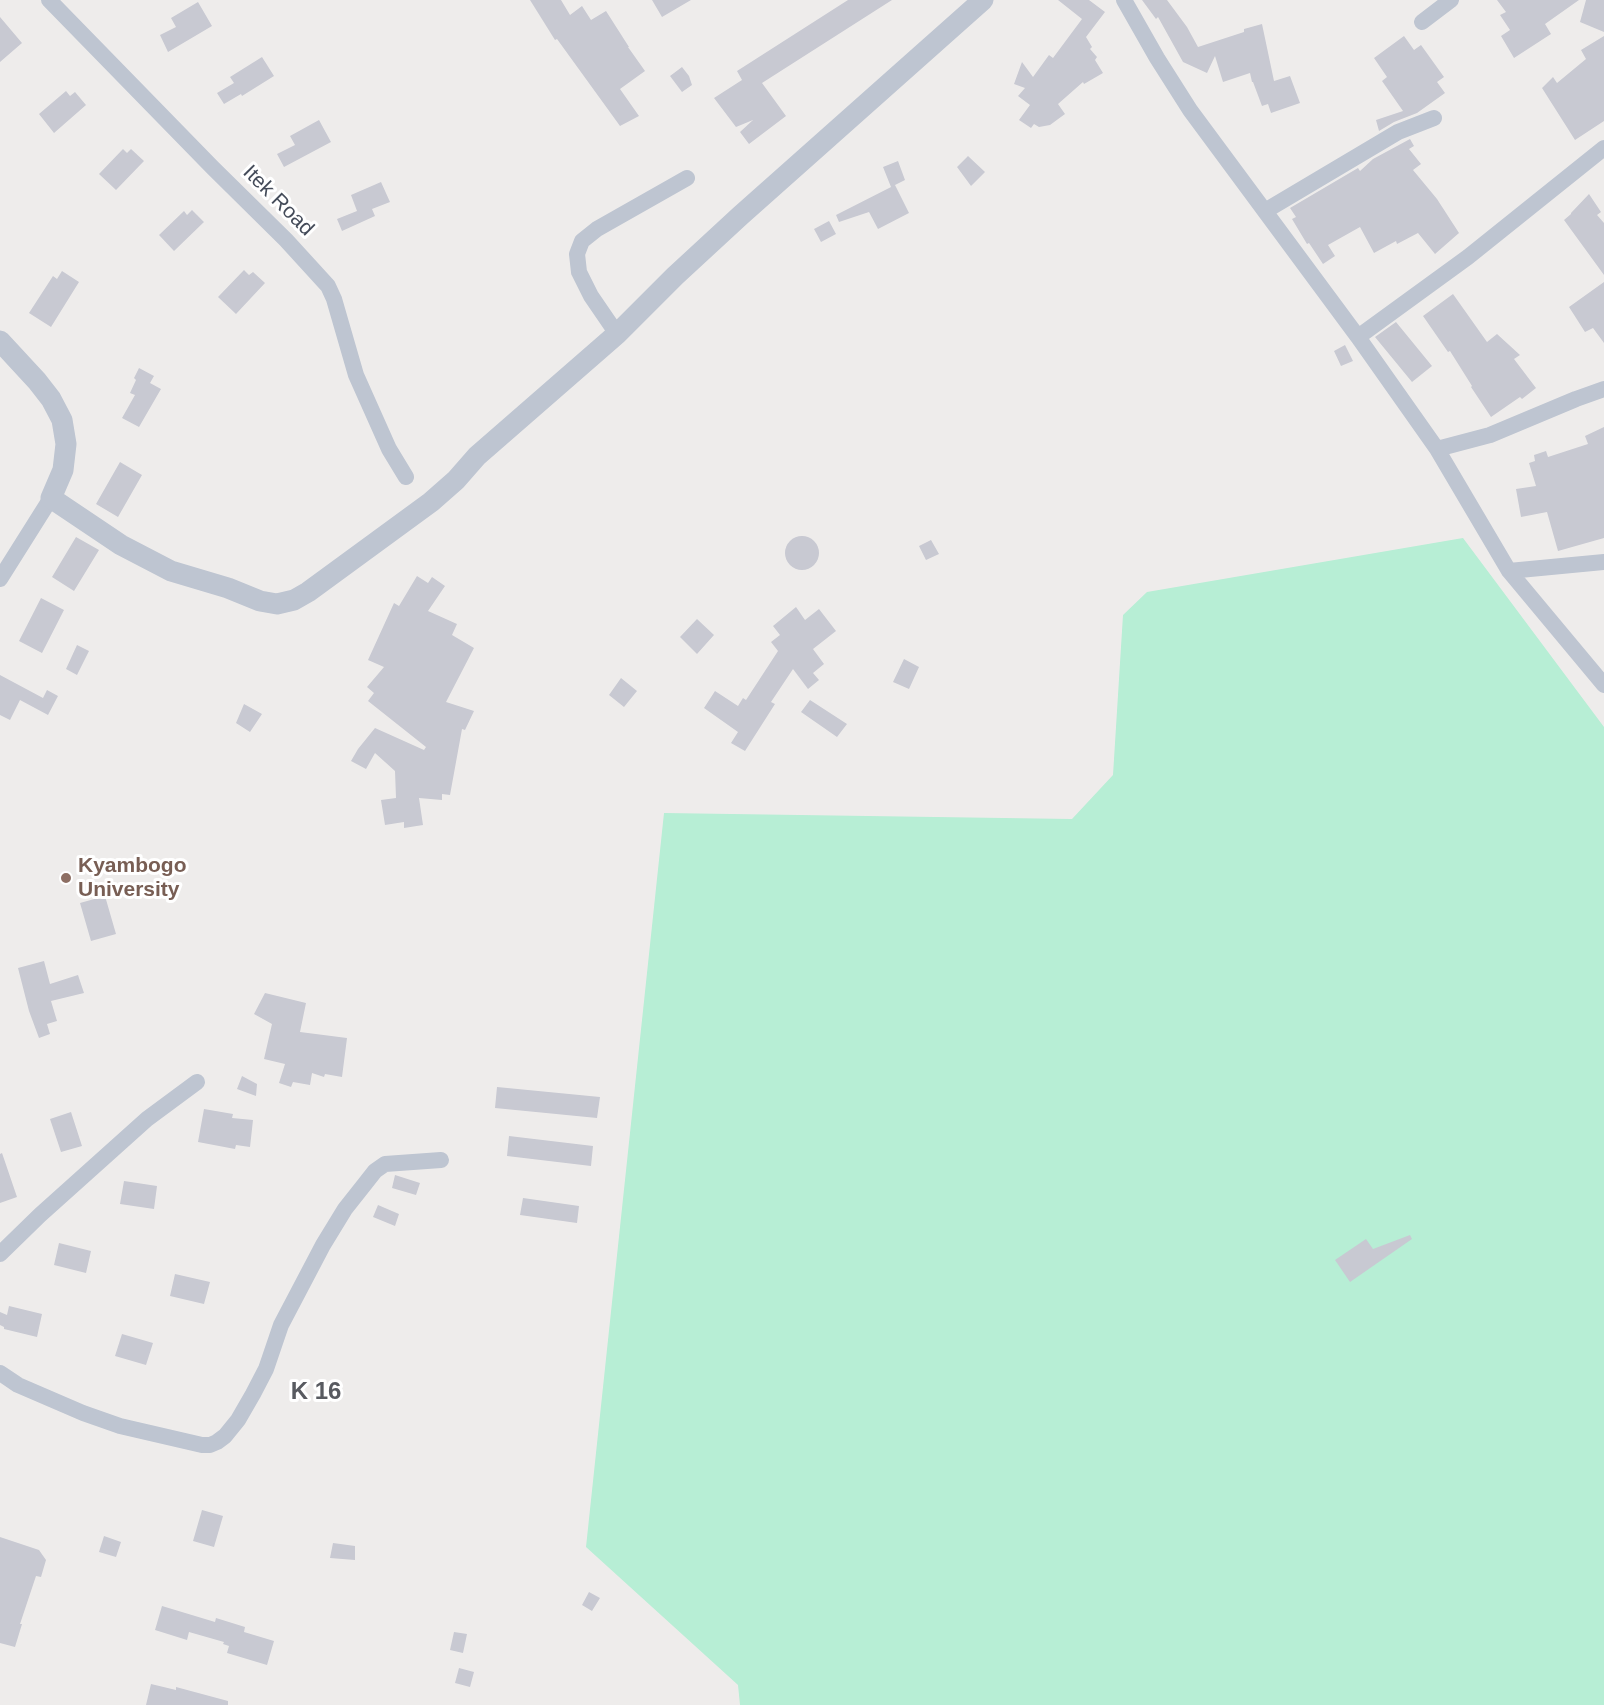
<!DOCTYPE html>
<style>
body{margin:0}
canvas{display:block;background:#eeeceb}
</style>
<canvas width="1604" height="1705"></canvas>
<script>
const ctx = document.querySelector('canvas').getContext('2d');
ctx.lineJoin = 'round';
function paint(path, color) { ctx.fillStyle = color; ctx.fill(path, 'evenodd'); }
const toPath = rows => new Path2D(rows.map(r => 'M' + r).join(''));
function trace(path, color, width, dash) { ctx.strokeStyle = color; ctx.lineWidth = width; ctx.lineCap = dash ? 'butt' : 'round'; ctx.setLineDash(dash || []); ctx.stroke(path); }
function label(font, color, halo, rows, align = 'center') {
  ctx.font = font + ' Arial,sans-serif'; ctx.lineWidth = 6; ctx.setLineDash([]); ctx.textBaseline = 'middle'; ctx.strokeStyle = halo; ctx.fillStyle = color; for (const [text, x, y, turn = 0] of rows) {
    ctx.save(); ctx.translate(x, y); ctx.rotate((+turn || 0) * Math.PI / 180); ctx.textAlign = isNaN(turn) ? turn : align; if (halo) ctx.strokeText(text, 0, 0); ctx.fillText(text, 0, 0); ctx.restore();
  }
}
const green = toPath([
 [1463,538,1604,727,1604,1705,740,1705,738,1685,586,1547,664,813,1072,819,1113,775,1123,615,1147,592]
]);
const building = toPath([
 [530,0,561,0,570,15,582,6,591,20,606,11,629,47,628,47,645,71,620,89,639,116,620,126,557,39,555,40],
 [652,0,691,0,662,17],
 [848,0,892,0,762,83,786,116,749,144,740,132,753,120,736,127,714,98,742,80,737,71],
 [1058,0,1089,0,1105,12,1086,37,1092,47,1090,49,1097,57,1095,60,1103,73,1084,84,1083,82,1058,104,1065,114,1050,125,1039,127,1034,124,1031,128,1019,120,1030,105,1018,96,1025,88,1014,84,1022,62,1033,77,1049,55,1053,58,1082,19],
 [1142,0,1167,0,1187,27,1198,47,1244,32,1244,29,1262,24,1274,81,1290,76,1300,103,1271,113,1268,104,1262,106,1253,82,1252,82,1250,73,1223,82,1215,56,1207,73,1183,62,1158,17,1156,19],
 [1497,0,1579,0,1545,24,1551,34,1514,58,1501,36,1510,30,1500,15,1506,12],
 [1586,0,1604,0,1604,32,1580,22],
 [198,2,212,26,168,52,160,35,176,27,171,18],
 [0,17,22,43,0,62],
 [1404,36,1414,50,1421,45,1444,77,1437,82,1445,93,1417,113,1394,122,1379,131,1376,120,1403,111,1382,81,1387,77,1374,58],
 [1604,36,1604,121,1575,140,1542,88,1553,77,1557,83,1586,59,1581,50],
 [262,57,274,76,242,96,241,94,224,104,217,93,234,83,230,77],
 [682,67,689,76,692,85,682,92,670,76],
 [66,91,70,96,75,92,86,105,54,133,39,114],
 [319,120,331,142,284,167,277,154,295,145,290,136],
 [1410,139,1414,146,1409,149,1421,164,1413,170,1437,199,1459,233,1435,254,1418,233,1397,244,1396,241,1374,253,1360,227,1328,245,1335,256,1323,264,1309,243,1307,244,1292,219,1296,217,1290,208,1358,168,1360,171,1373,159],
 [123,149,127,153,131,149,144,161,116,190,99,174],
 [968,156,985,172,971,186,957,167],
 [898,161,905,180,891,187,883,167],
 [381,182,390,202,372,209,375,216,342,231,337,219,357,211,351,195],
 [895,185,909,213,878,229,869,212,839,222,836,215],
 [1589,194,1601,212,1597,215,1604,223,1604,275,1564,220,1571,214,1571,213],
 [192,210,204,222,174,251,159,235,184,211,187,215],
 [829,221,836,234,821,242,814,229],
 [244,270,249,275,253,272,265,283,236,314,218,297],
 [62,271,79,282,51,327,29,313,53,276,57,279],
 [1604,282,1604,343,1593,328,1585,332,1569,307],
 [1453,294,1487,342,1497,334,1520,355,1514,359,1536,388,1522,399,1520,397,1491,417,1471,387,1472,386,1450,351,1448,352,1423,316],
 [1396,322,1432,366,1412,382,1375,337],
 [1345,345,1353,361,1341,366,1334,351],
 [139,368,154,376,150,383,161,389,139,427,122,418,135,395,130,393,136,380,134,378],
 [1604,427,1604,538,1558,551,1547,512,1521,517,1516,489,1536,486,1529,463,1535,461,1534,455,1546,451,1548,457,1588,444,1585,436],
 [120,462,142,475,118,517,96,504],
 '785 553a17 17 0 1 1 34 0a17 17 0 1 1-34 0Z',
 [76,537,99,550,74,591,52,577],
 [931,540,939,554,926,560,919,546],
 [417,576,428,583,432,577,445,586,428,611,457,624,452,635,474,648,446,702,474,711,465,730,462,729,450,795,442,794,442,800,419,798,423,825,404,828,404,822,385,825,381,800,396,798,395,771,375,753,366,769,351,761,358,749,375,728,424,750,426,747,368,701,374,693,367,687,384,667,368,660,394,603,399,606],
 [41,598,64,610,42,653,19,641],
 [796,607,805,620,819,609,836,631,813,649,824,664,813,673,819,680,808,689,793,669,771,702,775,704,745,751,731,743,738,732,704,708,715,691,738,706,743,698,746,700,778,651,771,642,780,635,773,626],
 [697,619,714,635,697,654,680,637],
 [77,645,89,651,77,675,66,669],
 [904,659,919,667,909,689,893,682],
 [0,675,43,698,47,690,58,696,48,715,20,700,10,720,0,715],
 [621,678,637,691,624,707,609,695],
 [810,700,847,724,837,737,801,712],
 [244,704,262,714,250,732,236,723],
 [105,896,116,934,91,941,80,903],
 [44,961,50,984,78,975,84,993,51,1001,57,1021,47,1024,50,1034,39,1038,29,1011,18,968],
 [265,993,306,1003,300,1032,347,1038,342,1077,325,1074,324,1077,312,1073,310,1085,293,1082,291,1087,279,1083,285,1064,264,1059,272,1024,254,1014],
 [242,1076,257,1084,256,1096,237,1089],
 [497,1087,600,1097,597,1118,495,1108],
 [204,1109,233,1114,232,1118,253,1120,250,1147,236,1145,235,1149,198,1142],
 [71,1112,82,1146,61,1152,50,1119],
 [509,1136,593,1146,591,1166,507,1156],
 [2,1153,17,1197,0,1203,0,1154],
 [395,1175,420,1183,416,1195,392,1188],
 [124,1181,157,1186,154,1209,120,1204],
 [523,1198,579,1206,577,1223,520,1215],
 [378,1205,399,1214,395,1226,373,1217],
 [1410,1235,1412,1239,1350,1282,1335,1260,1366,1239,1373,1249],
 [59,1243,91,1251,86,1273,54,1265],
 [175,1274,210,1282,204,1304,170,1296],
 [9,1306,42,1314,37,1337,4,1329,4,1327,0,1325,0,1312,7,1315],
 [122,1334,153,1343,146,1365,115,1356],
 [202,1510,223,1516,214,1547,193,1541],
 [104,1536,121,1542,116,1557,99,1552],
 [0,1537,39,1550,46,1560,41,1577,36,1576,20,1624,22,1624,15,1647,0,1643],
 [333,1543,355,1546,355,1560,330,1558],
 [589,1592,600,1598,592,1611,582,1605],
 [162,1606,215,1622,216,1618,245,1627,244,1632,274,1641,267,1665,227,1653,229,1646,223,1644,224,1642,189,1632,187,1640,155,1630],
 [454,1632,467,1634,463,1653,450,1650],
 [459,1668,474,1672,470,1687,455,1683],
 [151,1684,176,1690,176,1687,228,1701,228,1705,146,1705]
]);
const minor = toPath([
 [49,0,213,168,286,240,328,286,334,299,356,375,389,449,406,477],
 [1124,0,1157,58,1190,110,1358,337,1437,449,1509,571,1604,685],
 [1422,22,1451,0],
 [1265,211,1398,132,1434,118],
 [617,334,591,296,579,272,577,254,582,241,597,229,687,178],
 [1358,337,1468,257,1604,148],
 [1437,449,1490,435,1576,399,1604,389],
 [1509,571,1604,562],
 [0,579,51,498],
 [0,1254,40,1215,147,1119,197,1082],
 [0,1373,18,1385,83,1413,120,1426,202,1445,210,1445,217,1442,225,1436,238,1420,253,1394,266,1369,281,1325,323,1245,345,1209,364,1185,375,1171,385,1164,441,1160]
]);
const tertiary = toPath([
 [0,341,37,381,51,399,62,420,66,444,63,470,51,498,121,545,171,571,228,588,260,601,277,604,294,600,308,592,431,502,456,480,477,456,617,334,675,276,740,216,983,0]
]);
const markers = [
 [66,878,6,"#8d6e63"]
];
const streetNames = [
 ["Itek Road",278,201,45]
];
const educationNames = [
 ["Kyambogo",78,866],
 ["University",78,890]
];
const quarterNames = [
 ["K 16",316,1392]
];
paint(green, '#b7eed5');
paint(building, '#c8c9d2');
trace(minor, '#bec5d1', 16);
trace(tertiary, '#bec5d1', 21);
for (const [x, y, r, color] of markers) { const dot = new Path2D(); dot.arc(x, y, r, 0, 2 * Math.PI); ctx.fillStyle = color; ctx.fill(dot); trace(dot, '#fff', 2); }
label('21px', '#444b59', '#fff', streetNames);
label('bold 21px', '#785e54', '#fff', educationNames, 'left');
label('bold 24px', '#585a60', '#fff', quarterNames);
</script>
